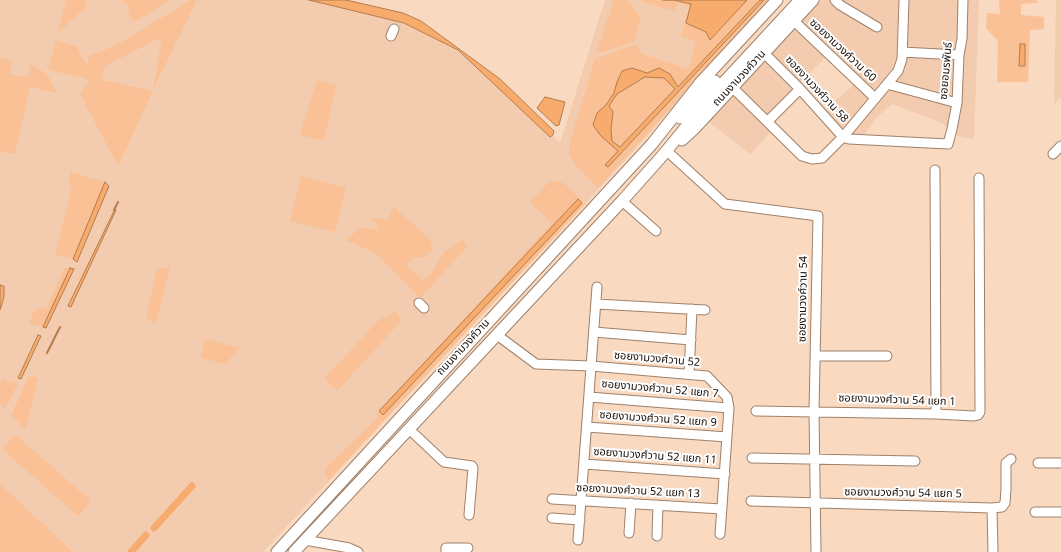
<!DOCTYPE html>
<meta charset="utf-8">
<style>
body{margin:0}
canvas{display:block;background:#f9d9c0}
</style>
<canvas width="1061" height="552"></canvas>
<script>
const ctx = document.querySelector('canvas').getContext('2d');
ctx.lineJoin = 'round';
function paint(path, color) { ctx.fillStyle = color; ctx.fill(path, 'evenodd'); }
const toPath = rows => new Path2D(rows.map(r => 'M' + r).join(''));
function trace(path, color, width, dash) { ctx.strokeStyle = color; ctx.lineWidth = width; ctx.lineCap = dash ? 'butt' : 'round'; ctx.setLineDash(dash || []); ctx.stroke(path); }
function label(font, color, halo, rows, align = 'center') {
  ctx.font = font + ' Georgia,"Noto Sans Thai",serif'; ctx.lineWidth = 4; ctx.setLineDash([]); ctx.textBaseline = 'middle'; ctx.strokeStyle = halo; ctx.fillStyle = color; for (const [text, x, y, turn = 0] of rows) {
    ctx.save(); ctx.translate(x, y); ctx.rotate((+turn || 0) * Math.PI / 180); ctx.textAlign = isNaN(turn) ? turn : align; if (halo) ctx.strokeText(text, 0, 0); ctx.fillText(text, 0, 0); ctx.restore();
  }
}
const built = toPath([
 [0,0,315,0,315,1,404,23,458,50,560,143,605,0,770,0,598,190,263,552,0,552],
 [821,0,979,0,974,139,958,136,942,123,892,104,875,119,863,137,850,136,836,124,824,111,855,84,826,56,765,121,773,130,750,154,709,122],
 [1056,0,1061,0,1061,96,1054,104]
]);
const green = toPath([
 [66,0,87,0,85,8,58,33],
 [122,0,170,0,136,21,131,20,127,5],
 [191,0,197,0,153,90,162,37,105,66,102,80,153,91,118,166,80,94,90,81,83,78,49,70,48,69,56,40,77,47,82,58,87,64,90,55,113,47],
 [614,0,627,0,641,18,634,42,596,54],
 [641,0,768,0,598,188,575,165,569,154,569,145,595,59,637,44,641,54,689,69,696,41,681,37,689,6,678,3,675,11,642,2],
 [999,0,1037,0,1037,3,1021,4,1021,15,1044,17,1044,29,1030,30,1028,82,997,82,998,41,986,28,987,13,1000,14],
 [0,58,12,60,10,74,28,77,31,64,47,74,57,93,30,87,15,154,0,151],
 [317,80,336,85,324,141,300,135],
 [71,172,105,182,73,259,55,255,72,186,68,185],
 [301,176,346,188,335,232,290,221],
 [555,181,564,183,585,204,329,480,324,474,327,467,378,417,376,414,552,223,530,202,548,183],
 [394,207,431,240,432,251,423,258,413,257,406,266,412,269,421,278,422,281,431,274,445,251,451,248,462,240,467,247,420,298,377,254,346,240,361,227,377,230,378,226,371,217,388,220],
 [65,267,70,268,43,327,29,323,36,308,46,309],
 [170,267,158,314,156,324,146,317,157,269],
 [395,310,402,320,337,391,324,379,375,324,383,316,386,319],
 [205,339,240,348,225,364,201,358],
 [29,376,38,378,26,429,11,416],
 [2,379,18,384,5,408,0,403,0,389],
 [15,434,91,501,78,516,2,449],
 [0,484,73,552,0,552]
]);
const water = toPath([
 [309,0,346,0,403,13,421,21,500,79,554,131,553,135,550,137,458,50,404,23,309,0],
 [663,0,747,0,710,40,706,32,686,23,691,4,674,0,663,0],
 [760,0,764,0,608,167,605,165,618,151,601,136,593,125,597,113,606,105,614,93,617,82,622,71,632,68,647,73,659,68,670,74,678,87,760,0],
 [645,77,664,78,675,89,620,147,612,141,611,129,613,112,609,106,617,94,645,77],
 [1020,44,1025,44,1025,66,1019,66,1020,44],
 [545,97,565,102,559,125,556,126,537,108,545,97],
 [105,182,109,186,77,262,73,259,105,182],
 [578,199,582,203,383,415,379,411,578,199],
 [115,209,116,210,71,307,68,306,115,209],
 [70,268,74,269,46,328,43,327,70,268],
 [0,285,4,286,4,297,0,310,0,285],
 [38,335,41,336,21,379,18,378,38,335]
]);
const stream = toPath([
 [114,210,118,202],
 [47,353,60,327]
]);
const canal = toPath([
 [154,528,192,486],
 [131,552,146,535]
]);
const minor = toPath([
 [835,0,840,5,877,27],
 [794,21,875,98],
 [391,36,394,29],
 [902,52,959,55],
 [764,53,800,89,843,137,849,139,948,144,952,129,957,103,959,55,962,39,963,0],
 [887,84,957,103],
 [732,87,802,156,812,159,822,158,843,137,898,71,902,59,904,0],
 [768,121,800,89],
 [668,152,725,204,818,216,814,411,816,552],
 [1053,154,1061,146],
 [935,170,936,414],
 [622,201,656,231],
 [419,303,424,308],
 [596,304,705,310],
 [594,332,691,340],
 [497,335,536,364,591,366,707,376,727,397,729,408,720,534],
 [815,356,887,356],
 [689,374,692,309],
 [589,397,729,408],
 [756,411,936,414,974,416,978,415,980,412,979,178],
 [587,427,727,437],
 [410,430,444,462,472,466,473,468,469,515],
 [752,458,915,461],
 [1038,463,1061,463],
 [584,464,725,474],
 [552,499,722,509],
 [751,501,992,508,1002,507,1005,503,1006,489,1006,463,1011,459],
 [992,508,993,552],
 [1035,512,1061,512],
 [552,518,580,520],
 [629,533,631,503],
 [657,536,658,505],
 [305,540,349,548,358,552],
 [578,540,597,287],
 [446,552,446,548,468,548]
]);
const major = toPath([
 [680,118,715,81],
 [682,140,694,129,813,0],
 [277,552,652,144,701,82,777,0],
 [294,552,622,201,663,155,713,94,800,0]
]);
const streetNames = [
 ["ซอยงามวงศ์วาน 60",842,51,43],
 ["ซอยอมรพันธ์",947,71,-85],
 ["ถนนงามวงศ์วาน",740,79,-47],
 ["ซอยงามวงศ์วาน 58",816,90,47],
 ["ซอยงามวงศ์วาน 54",804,299,-89],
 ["ถนนงามวงศ์วาน",464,348,-47],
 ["ซอยงามวงศ์วาน 52",657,360,5],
 ["ซอยงามวงศ์วาน 52 แยก 7",660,390,5],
 ["ซอยงามวงศ์วาน 54 แยก 1",897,401,2],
 ["ซอยงามวงศ์วาน 52 แยก 9",658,420,4],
 ["ซอยงามวงศ์วาน 52 แยก 11",655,457,4],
 ["ซอยงามวงศ์วาน 52 แยก 13",638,492,3],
 ["ซอยงามวงศ์วาน 54 แยก 5",903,494,1]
];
paint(built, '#f3ccaf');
paint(green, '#f9c195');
paint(water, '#f7ab6d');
trace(water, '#b57c4e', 1);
trace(stream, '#b57c4e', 2);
trace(canal, '#f7ab6d', 7);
trace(minor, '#9f816a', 11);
trace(major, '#9f816a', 13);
trace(minor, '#fff', 9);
trace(major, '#fff', 11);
label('11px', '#1a0f07', '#fff', streetNames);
</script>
